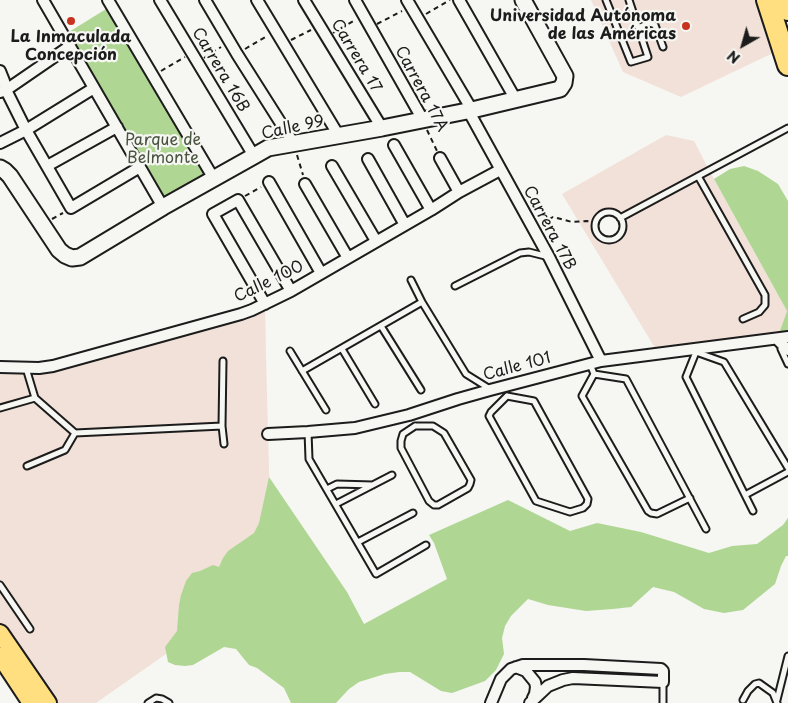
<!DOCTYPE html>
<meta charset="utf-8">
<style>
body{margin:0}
#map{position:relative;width:788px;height:703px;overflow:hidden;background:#f6f6f2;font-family:"Playpen Sans",sans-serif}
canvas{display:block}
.north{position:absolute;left:718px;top:20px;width:50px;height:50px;-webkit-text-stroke:4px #f6f6f2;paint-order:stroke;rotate:218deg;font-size:14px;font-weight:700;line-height:20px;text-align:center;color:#1c1c1c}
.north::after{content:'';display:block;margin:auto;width:18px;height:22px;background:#1c1c1c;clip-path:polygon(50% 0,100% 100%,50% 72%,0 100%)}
</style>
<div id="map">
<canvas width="788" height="703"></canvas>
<div class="north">N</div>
</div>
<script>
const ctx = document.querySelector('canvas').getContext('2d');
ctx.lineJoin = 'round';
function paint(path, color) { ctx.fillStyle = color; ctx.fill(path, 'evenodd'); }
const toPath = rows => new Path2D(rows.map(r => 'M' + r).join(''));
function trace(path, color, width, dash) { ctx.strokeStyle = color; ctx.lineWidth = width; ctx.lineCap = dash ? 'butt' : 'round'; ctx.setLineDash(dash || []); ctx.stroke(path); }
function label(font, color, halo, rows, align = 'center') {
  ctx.font = font + ' "Playpen Sans",sans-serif'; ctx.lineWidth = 4.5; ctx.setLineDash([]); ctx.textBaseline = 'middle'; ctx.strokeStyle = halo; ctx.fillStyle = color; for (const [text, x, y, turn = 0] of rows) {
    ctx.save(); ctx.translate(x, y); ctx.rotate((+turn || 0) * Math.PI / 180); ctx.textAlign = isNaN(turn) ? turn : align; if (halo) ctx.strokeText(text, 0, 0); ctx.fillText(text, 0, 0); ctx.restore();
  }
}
const built = toPath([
 [591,0,760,0,777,51,681,97,623,72],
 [666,135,694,141,709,170,787,311,777,339,658,353,562,194],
 [610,212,616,214,620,218,623,224,622,230,619,236,614,239,608,240,602,238,597,233,596,228,596,222,599,217,604,214],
 [265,304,266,357,273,616,193,635,96,703,48,703,0,633,0,367,39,368]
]);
const green = toPath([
 [111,6,214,179,163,207,64,35],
 [744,166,758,171,778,184,788,201,788,337,777,339,787,311,714,179,730,169],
 [269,477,347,592,364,624,447,579,434,543,429,535,508,500,570,531,597,523,641,532,709,553,732,546,757,544,783,525,788,518,788,556,786,556,781,566,775,584,743,610,724,613,704,609,674,592,653,587,631,607,613,609,586,611,548,605,528,599,511,616,505,626,502,638,504,654,496,670,485,681,452,693,441,691,410,672,399,672,385,674,359,682,349,689,336,703,291,703,284,688,257,668,249,665,236,649,224,647,193,665,185,666,175,665,168,662,165,647,177,631,179,605,181,595,186,581,192,573,200,571,213,565,219,567,223,558,228,551,254,533,259,523]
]);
const path = toPath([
 [426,14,450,0],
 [377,24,402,11],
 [333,33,355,20],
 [291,40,311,30],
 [245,49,267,36],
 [204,58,221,47],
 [161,71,185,57],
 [427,130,437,151],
 [297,155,303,175],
 [245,196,261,187],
 [52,219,63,213],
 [541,224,553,217,572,222,587,221,596,222]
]);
const lane = toPath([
 [606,0,631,62,648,57,629,0],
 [638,28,649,23,655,25,663,47],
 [698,176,765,295,765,305,759,312,743,319],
 '595 226a14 14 0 1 1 28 0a14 14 0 1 1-28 0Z',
 [620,218,788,128],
 [411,280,422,302,466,374,490,389],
 [455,286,520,253,529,252,549,257],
 [381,326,421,390],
 [342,349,375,404],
 [781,349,788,364],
 [695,350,696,352,686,377,753,511],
 [290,351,326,410],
 [696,352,724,362,788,468],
 [223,361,222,426,224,444],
 [590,364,594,374,626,379,706,529],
 [26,368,35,398,75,433,222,426],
 [302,371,422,302],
 [594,374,582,396,648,511,651,513,657,514,690,498],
 [507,396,534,401,588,499,587,504,583,508,570,512,536,501,489,416,491,412,507,396],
 [0,408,35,398],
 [415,426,433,426,444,433,471,480,470,484,468,488,438,505,434,505,429,501,401,448,401,441,403,434,415,426],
 [308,432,309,459,376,574,426,545],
 [27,466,65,450,75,433],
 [327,489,337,484,373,485],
 [745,495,788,472],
 [336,504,392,475],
 [358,542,413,513],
 [0,585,30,629],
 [663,682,663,703],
 [743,700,748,691,755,684,759,683,773,693,777,703],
 [777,700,788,656],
 [148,703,156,698,162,699,169,703]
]);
const street = toPath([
 [43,0,163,207],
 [108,0,214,179],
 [160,0,254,156],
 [205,0,237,54,294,144],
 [257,0,339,136],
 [304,0,382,128],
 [355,0,423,120],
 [407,0,472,110],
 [459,0,516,100],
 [0,71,4,81,6,90,26,130,71,208,140,167],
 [0,92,6,90,70,46],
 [468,110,549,257,601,361],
 [0,143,26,130,94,88],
 [394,145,431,210],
 [440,158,459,192],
 [368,159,405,225],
 [47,166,117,127],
 [332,166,376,241],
 [269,182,321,273],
 [305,184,348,258],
 [265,304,213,214,238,200,291,291],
 [777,339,788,350],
 [0,367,39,368,53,366,241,314,252,310,291,291,431,210,459,192,500,170],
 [268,434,308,432,355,428,409,415,458,399,490,390,601,361,788,337],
 [516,667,526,671,535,682,536,687,535,694,533,698],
 [491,703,501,679,511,669,523,665,584,665,661,669,663,671,663,682,573,678,563,680,548,686,530,703]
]);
const secondary = toPath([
 [0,168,5,171,10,176,59,250,65,255,72,258,80,257,163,207,254,156,268,148,382,128,472,110,560,89,564,83,565,76,523,0]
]);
const primary = toPath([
 [0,633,48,703],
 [0,656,31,703]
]);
const highway = toPath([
 [767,0,788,65],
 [785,0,788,10]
]);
const markers = [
 [71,21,5,"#c8321e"],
 [686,26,5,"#c8321e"]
];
const poiNames = [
 ["Universidad Autónoma",676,17],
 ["de las Américas",676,35],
 ["La Inmaculada",71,38,"center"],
 ["Concepción",71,56,"center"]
];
const streetNames = [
 ["Carrera 17",356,56,59],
 ["Carrera 16B",220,70,59],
 ["Carrera 17A",421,89,62],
 ["Calle 99",293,128,-12],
 ["Carrera 17B",549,228,62],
 ["Calle 100",269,282,-26],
 ["Calle 101",517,367,-15]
];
const parkNames = [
 ["Parque de",163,141],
 ["Belmonte",163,159]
];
paint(built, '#f2e1d8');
paint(green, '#afd793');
trace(lane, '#1c1c1c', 9);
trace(street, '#1c1c1c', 14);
trace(secondary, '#1c1c1c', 19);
trace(primary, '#1c1c1c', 20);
trace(highway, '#1c1c1c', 24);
trace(path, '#1c1c1c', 2, [5, 4]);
trace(lane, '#f6f6f2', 5);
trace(street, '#f6f6f2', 10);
trace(secondary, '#f6f6f2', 15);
trace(primary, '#ffdf80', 16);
trace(highway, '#ffdf80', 20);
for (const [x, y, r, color] of markers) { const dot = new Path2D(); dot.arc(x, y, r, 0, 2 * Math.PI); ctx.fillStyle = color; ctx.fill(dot); trace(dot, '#f6f6f2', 2); }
label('bold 16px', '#1c1c1c', '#f6f6f2', poiNames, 'right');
label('16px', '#1c1c1c', '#f6f6f2', streetNames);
label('16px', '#485440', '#f6f6f2', parkNames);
</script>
